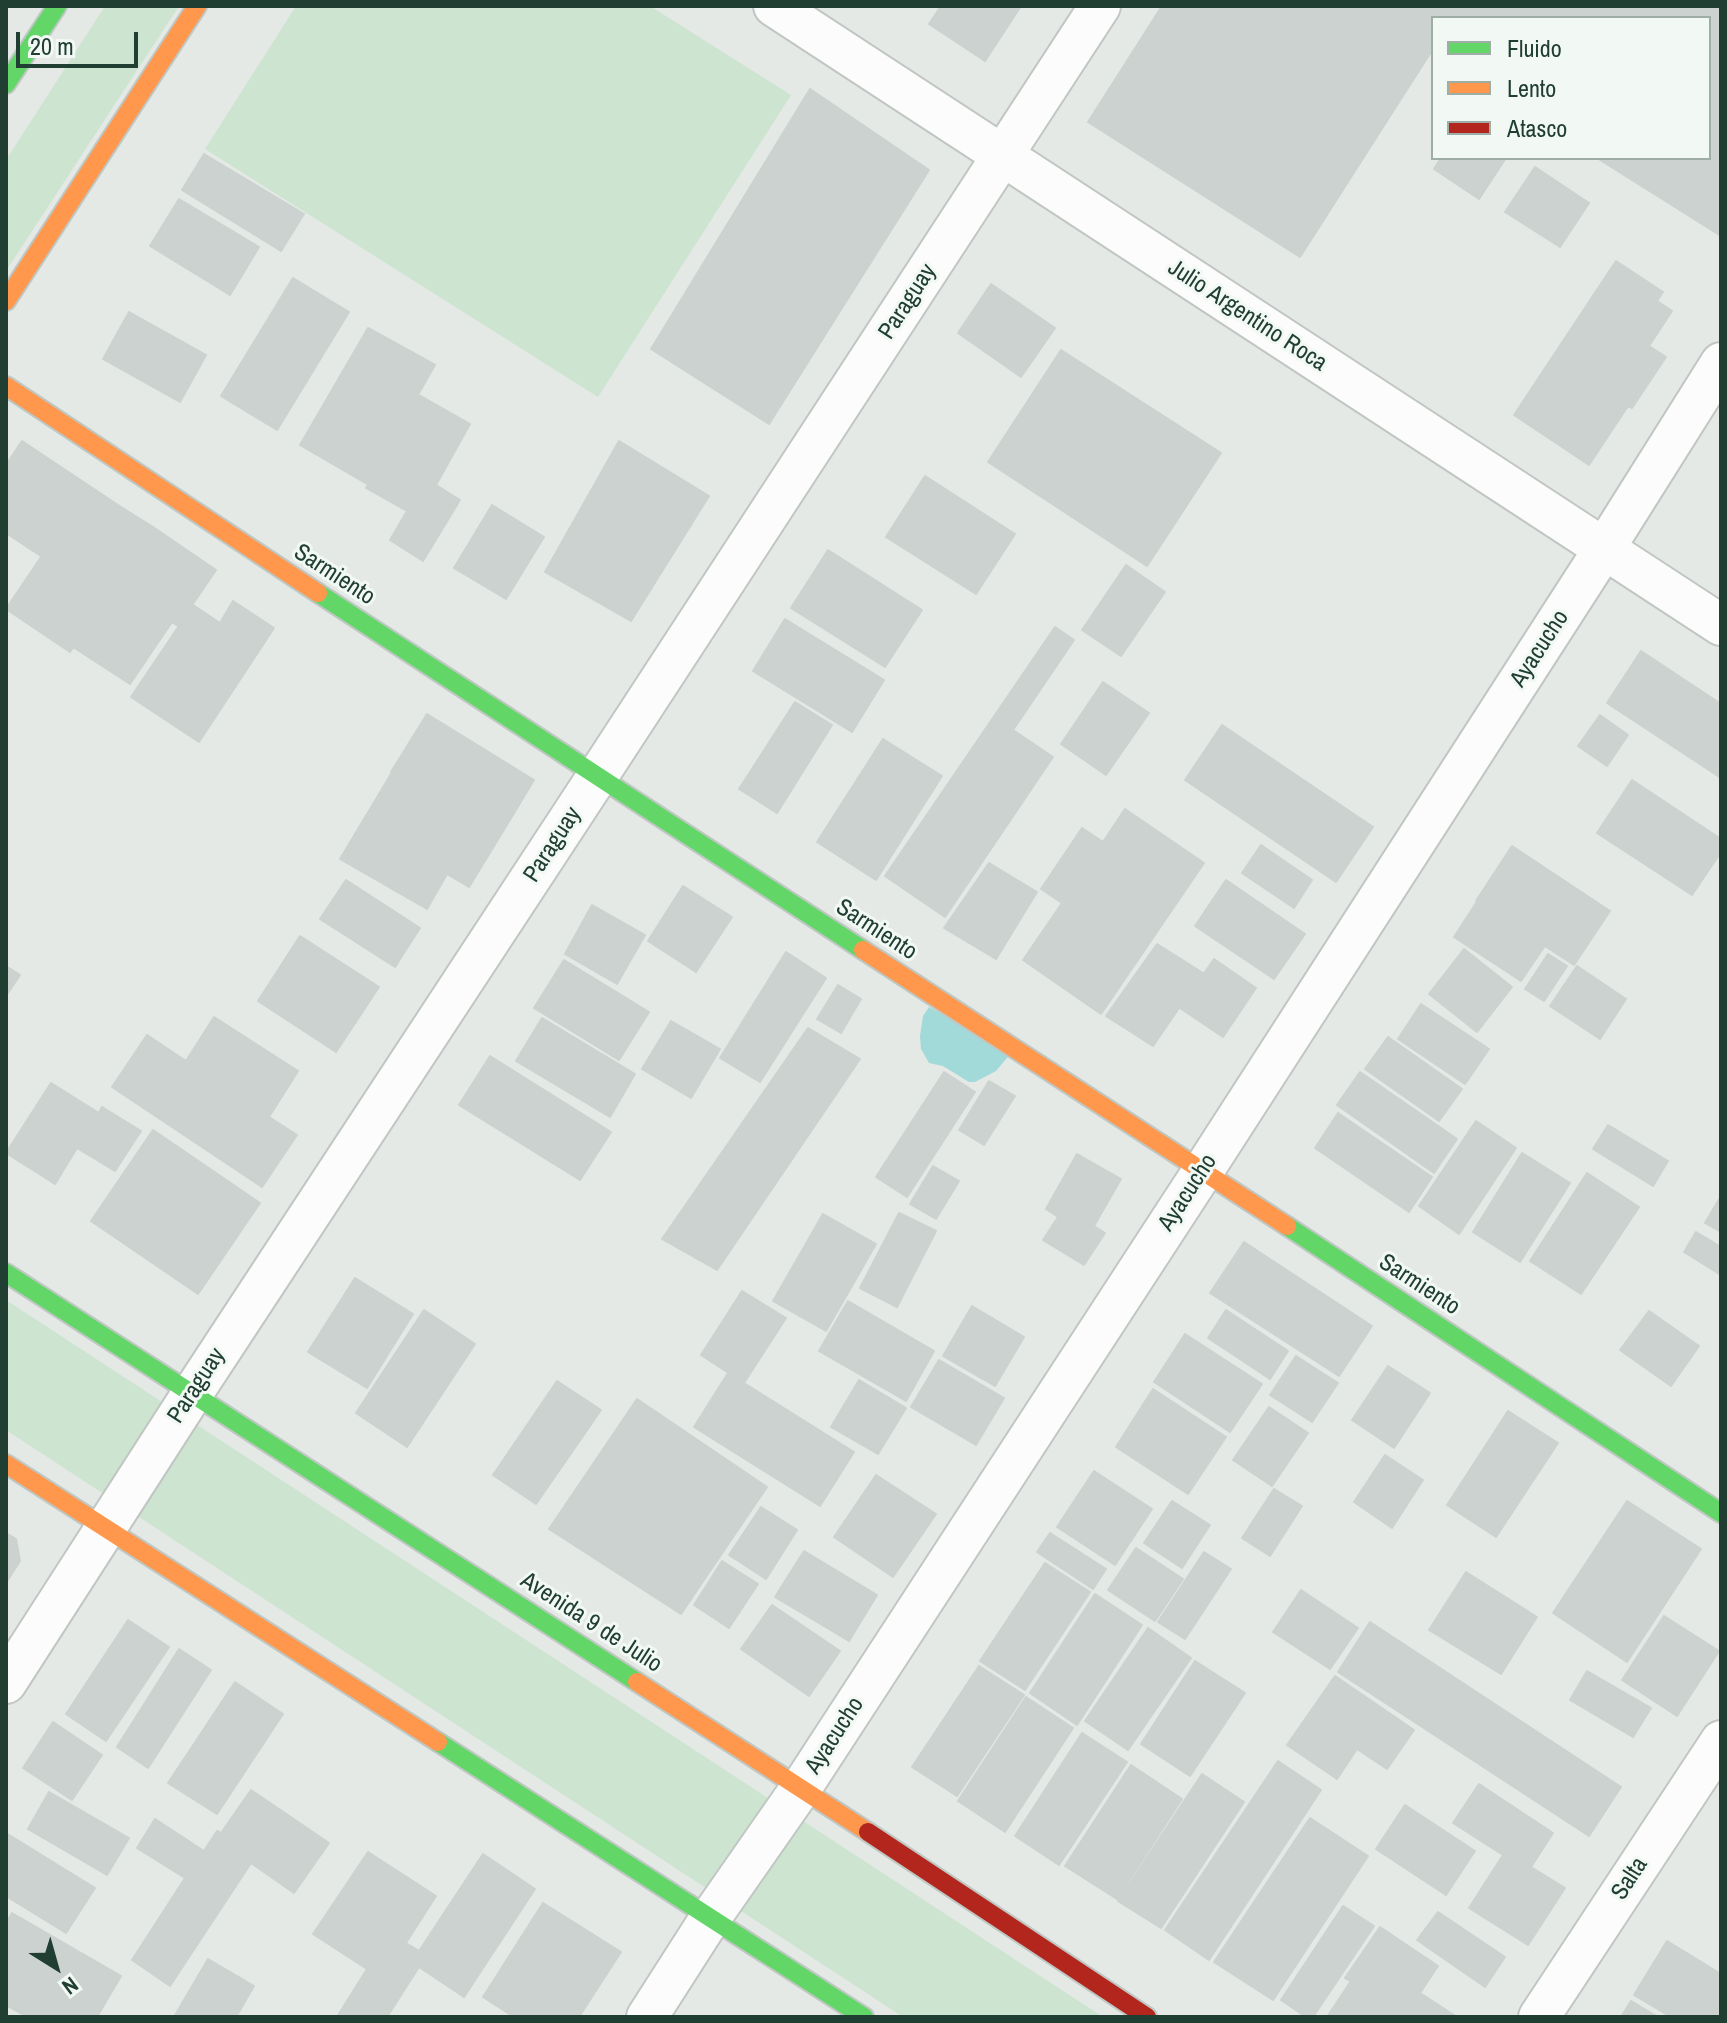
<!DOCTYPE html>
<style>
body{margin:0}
#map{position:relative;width:1727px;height:2023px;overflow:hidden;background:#e4e9e6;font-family:"Archivo Narrow",sans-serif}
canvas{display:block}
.frame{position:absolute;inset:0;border:8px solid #203e32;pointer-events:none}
.legend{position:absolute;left:1431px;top:16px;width:280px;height:144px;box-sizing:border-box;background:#f2f9f4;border:2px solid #9eaea6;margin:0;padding:10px 14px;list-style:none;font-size:24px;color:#203e32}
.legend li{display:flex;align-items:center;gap:16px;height:40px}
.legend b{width:40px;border:2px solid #9eaea6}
.north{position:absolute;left:16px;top:1927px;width:80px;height:80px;-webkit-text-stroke:6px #f2f9f4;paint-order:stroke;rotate:143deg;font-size:22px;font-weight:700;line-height:32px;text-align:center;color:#203e32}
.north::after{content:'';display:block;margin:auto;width:28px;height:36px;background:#203e32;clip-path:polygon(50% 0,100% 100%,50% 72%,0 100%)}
.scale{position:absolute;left:16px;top:32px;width:122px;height:36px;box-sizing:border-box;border:4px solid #203e32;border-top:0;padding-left:10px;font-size:24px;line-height:28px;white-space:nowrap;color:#203e32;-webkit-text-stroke:6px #f2f9f4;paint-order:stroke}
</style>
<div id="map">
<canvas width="1727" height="2023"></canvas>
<div class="frame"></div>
<ul class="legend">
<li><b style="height:10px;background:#63d668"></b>Fluido</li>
<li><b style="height:10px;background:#ff974d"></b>Lento</li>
<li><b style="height:10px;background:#b3261e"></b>Atasco</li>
</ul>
<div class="north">N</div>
<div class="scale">20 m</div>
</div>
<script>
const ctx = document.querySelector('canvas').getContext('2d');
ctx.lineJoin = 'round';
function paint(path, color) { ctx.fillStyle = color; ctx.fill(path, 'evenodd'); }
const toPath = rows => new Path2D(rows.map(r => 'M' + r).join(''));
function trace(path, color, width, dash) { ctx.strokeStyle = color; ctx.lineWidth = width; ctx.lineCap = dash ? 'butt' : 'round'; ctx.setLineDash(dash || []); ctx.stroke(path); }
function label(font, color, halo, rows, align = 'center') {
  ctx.font = font + ' "Archivo Narrow",sans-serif'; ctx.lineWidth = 6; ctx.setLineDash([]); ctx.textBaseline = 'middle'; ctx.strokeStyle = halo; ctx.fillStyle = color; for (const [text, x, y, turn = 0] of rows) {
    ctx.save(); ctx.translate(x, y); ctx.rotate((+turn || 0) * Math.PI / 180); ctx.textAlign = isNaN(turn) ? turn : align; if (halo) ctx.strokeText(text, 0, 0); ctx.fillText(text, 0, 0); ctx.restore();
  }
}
const green = toPath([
 [105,6,179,6,6,271,6,160],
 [296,6,650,6,791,95,598,397,205,149],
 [6,1300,1103,2017,903,2017,6,1430]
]);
const water = toPath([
 [929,1007,1011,1053,996,1071,975,1082,969,1082,943,1066,929,1063,921,1049,920,1036,923,1016]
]);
const building = toPath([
 [941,6,1021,6,985,61,929,24,941,6],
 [1162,6,1721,6,1721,236,1597,158,1709,158,1709,18,1433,18,1433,54,1431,52,1300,257,1088,122,1162,6],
 [810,89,929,170,769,424,651,349,810,89],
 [204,154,304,214,281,251,182,190,204,154],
 [1441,158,1506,158,1479,199,1434,169,1441,158],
 [1535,167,1589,203,1560,247,1505,212,1535,167],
 [179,199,259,247,230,295,150,246,179,199],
 [1616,261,1663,292,1657,301,1672,311,1649,346,1666,357,1632,408,1628,406,1589,465,1514,415,1616,261],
 [293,278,349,312,277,430,221,396,293,278],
 [991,284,1055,328,1021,377,958,333,991,284],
 [129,312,206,355,180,402,103,359,129,312],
 [368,328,435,365,367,484,300,445,368,328],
 [1061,350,1221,453,1147,566,988,462,1061,350],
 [419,395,470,424,436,485,460,500,423,561,390,540,407,511,366,488,419,395],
 [22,441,118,505,71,576,6,533,6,465,22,441],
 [619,441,709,496,631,621,545,572,619,441],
 [925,476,1015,534,976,594,886,537,925,476],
 [118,505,153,527,105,599,71,576,118,505],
 [492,505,544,537,506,599,454,568,492,505],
 [153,527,216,570,178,626,115,584,153,527],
 [828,550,922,610,885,667,791,608,828,550],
 [41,557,105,599,70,652,6,609,41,557],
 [1126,565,1165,592,1121,656,1082,630,1126,565],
 [115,584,172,622,130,684,73,647,115,584],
 [233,601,274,628,199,742,131,697,193,605,220,623,233,601],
 [785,619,884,680,852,732,753,671,785,619],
 [1055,627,1074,640,1013,730,1053,757,945,917,885,876,1055,627],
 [1641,651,1721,704,1721,778,1607,703,1641,651],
 [1103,682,1149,713,1106,775,1061,744,1103,682],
 [795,702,832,725,777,813,739,789,795,702],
 [427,714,534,780,499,838,391,772,427,714],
 [1600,715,1628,735,1607,766,1578,746,1600,715],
 [1222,725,1373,827,1336,882,1185,780,1222,725],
 [883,739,942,776,876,880,817,842,883,739],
 [391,774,499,838,469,887,447,874,427,909,340,859,391,774],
 [1632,780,1721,839,1721,852,1692,895,1597,833,1632,780],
 [1125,809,1204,863,1101,1014,1023,960,1062,903,1041,889,1082,828,1103,842,1125,809],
 [1261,845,1312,880,1294,908,1242,873,1261,845],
 [1512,846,1610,911,1574,965,1476,901,1512,846],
 [989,863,1037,892,996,959,944,928,989,863],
 [346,880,420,928,395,967,320,919,346,880],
 [1226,880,1305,934,1274,979,1195,926,1226,880],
 [683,886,732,917,696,972,648,941,683,886],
 [1476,903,1544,947,1521,981,1454,937,1476,903],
 [592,905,645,935,617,984,565,954,592,905],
 [300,936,379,987,336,1052,258,1001,300,936],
 [1157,944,1203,973,1153,1046,1106,1016,1157,944],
 [1464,949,1512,987,1477,1032,1429,994,1464,949],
 [786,952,826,978,760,1082,720,1058,786,952],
 [1548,954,1567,966,1544,1001,1525,989,1548,954],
 [1214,959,1256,988,1223,1037,1180,1008,1214,959],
 [564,960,649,1012,619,1060,534,1008,564,960],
 [6,966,20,975,6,996,6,966],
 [1577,966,1626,999,1600,1039,1550,1006,1577,966],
 [838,985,861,999,841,1033,817,1019,838,985],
 [1421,1004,1489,1049,1465,1084,1398,1039,1421,1004],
 [214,1017,298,1071,269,1117,297,1135,262,1187,112,1087,147,1035,186,1061,214,1017],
 [542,1018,635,1074,610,1117,516,1061,542,1018],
 [671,1021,720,1049,691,1098,642,1069,671,1021],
 [808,1028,860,1059,717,1270,662,1239,808,1028],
 [1388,1037,1462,1089,1439,1121,1365,1069,1388,1037],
 [490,1056,611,1132,580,1180,459,1105,490,1056],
 [944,1072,975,1092,907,1197,876,1177,944,1072],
 [1360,1072,1457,1139,1434,1173,1337,1105,1360,1072],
 [989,1081,1015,1096,984,1145,959,1130,989,1081],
 [51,1083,99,1113,102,1107,141,1131,115,1171,77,1148,55,1184,6,1153,51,1083],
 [1338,1113,1432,1177,1409,1212,1315,1148,1338,1113],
 [1476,1121,1516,1148,1459,1234,1419,1206,1476,1121],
 [1608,1125,1668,1161,1653,1186,1593,1149,1608,1125],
 [153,1130,260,1203,198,1294,91,1221,153,1130],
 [1522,1153,1570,1183,1520,1262,1473,1232,1522,1153],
 [1077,1154,1121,1179,1094,1226,1105,1233,1084,1265,1043,1240,1058,1217,1046,1209,1077,1154],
 [933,1166,959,1181,936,1219,910,1204,933,1166],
 [1587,1173,1639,1207,1581,1294,1530,1261,1587,1173],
 [1721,1196,1721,1232,1705,1223,1721,1196],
 [899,1213,936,1231,897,1307,860,1288,899,1213],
 [823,1214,876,1244,826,1331,773,1301,823,1214],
 [1696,1232,1721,1247,1721,1275,1684,1252,1696,1232],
 [1244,1242,1372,1326,1339,1376,1210,1293,1244,1242],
 [355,1278,413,1314,367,1388,308,1352,355,1278],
 [742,1291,786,1318,744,1383,701,1355,742,1291],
 [848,1301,934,1351,906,1401,819,1351,848,1301],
 [972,1306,1024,1337,995,1386,943,1356,972,1306],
 [424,1310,475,1344,407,1447,356,1413,424,1310],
 [1226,1310,1288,1351,1270,1379,1208,1338,1226,1310],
 [1649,1311,1699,1346,1671,1386,1620,1350,1649,1311],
 [1185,1334,1262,1384,1230,1432,1154,1382,1185,1334],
 [1296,1356,1338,1383,1312,1422,1270,1395,1296,1356],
 [939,1360,1004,1398,976,1445,911,1407,939,1360],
 [1388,1366,1430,1393,1394,1448,1352,1420,1388,1366],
 [728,1373,854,1452,820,1506,694,1427,728,1373],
 [859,1380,906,1408,878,1454,831,1427,859,1380],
 [557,1381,601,1410,536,1504,493,1475,557,1381],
 [1153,1389,1226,1437,1188,1494,1116,1447,1153,1389],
 [637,1399,767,1487,681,1614,549,1529,637,1399],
 [1269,1407,1308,1433,1272,1486,1233,1460,1269,1407],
 [1508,1411,1558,1443,1496,1537,1447,1505,1508,1411],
 [1385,1455,1423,1480,1392,1528,1354,1502,1385,1455],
 [1094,1471,1152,1509,1115,1565,1057,1527,1094,1471],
 [876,1475,936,1514,893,1577,834,1537,876,1475],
 [1274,1489,1302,1506,1270,1556,1242,1538,1274,1489],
 [1172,1501,1210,1525,1182,1568,1144,1543,1172,1501],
 [1627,1501,1701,1549,1627,1662,1553,1613,1627,1501],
 [761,1507,797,1530,766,1579,729,1555,761,1507],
 [6,1533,16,1539,20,1561,6,1583,6,1533],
 [1050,1533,1106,1569,1093,1589,1037,1552,1050,1533],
 [1136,1548,1183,1579,1155,1621,1108,1590,1136,1548],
 [804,1551,877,1595,849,1641,775,1597,804,1551],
 [1204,1552,1231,1569,1185,1639,1158,1622,1204,1552],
 [722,1561,758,1584,729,1628,694,1605,722,1561],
 [1045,1563,1090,1592,1025,1690,980,1661,1045,1563],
 [1466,1572,1537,1617,1501,1674,1429,1630,1466,1572],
 [1301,1590,1358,1628,1330,1669,1273,1632,1301,1590],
 [1095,1594,1142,1625,1077,1725,1030,1693,1095,1594],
 [772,1605,840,1651,809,1696,741,1649,772,1605],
 [1664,1616,1719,1651,1677,1716,1622,1680,1664,1616],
 [128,1620,169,1647,106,1741,66,1714,128,1620],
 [1370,1622,1621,1787,1589,1836,1338,1672,1370,1622],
 [1148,1628,1191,1658,1128,1750,1085,1721,1148,1628],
 [179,1649,211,1670,148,1768,117,1747,179,1649],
 [1195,1661,1245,1693,1190,1776,1141,1744,1195,1661],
 [979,1666,1024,1695,957,1796,912,1767,979,1666],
 [1587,1671,1651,1708,1633,1737,1570,1700,1587,1671],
 [1335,1676,1414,1730,1387,1769,1357,1749,1337,1779,1287,1745,1335,1676],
 [235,1682,283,1714,217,1814,168,1783,235,1682],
 [1026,1697,1073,1728,1005,1832,958,1801,1026,1697],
 [53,1722,102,1755,72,1800,23,1768,53,1722],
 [1082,1733,1127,1762,1059,1865,1015,1836,1082,1733],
 [1278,1761,1321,1790,1209,1960,1165,1930,1278,1761],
 [1131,1765,1182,1799,1117,1899,1065,1866,1131,1765],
 [1202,1774,1244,1802,1161,1928,1118,1901,1202,1774],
 [1479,1784,1553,1833,1531,1867,1565,1888,1528,1945,1469,1908,1503,1855,1453,1823,1479,1784],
 [251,1790,329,1843,294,1893,251,1863,170,1986,132,1960,185,1878,137,1848,155,1819,204,1851,217,1831,221,1833,251,1790],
 [49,1792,129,1838,107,1875,28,1829,49,1792],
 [1405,1805,1475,1851,1446,1895,1376,1849,1405,1805],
 [1310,1818,1368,1856,1273,2000,1214,1962,1310,1818],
 [6,1833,95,1888,66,1933,6,1896,6,1833],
 [368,1852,436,1896,406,1943,419,1951,483,1854,535,1889,464,1997,419,1967,387,2017,337,2017,367,1969,313,1934,368,1852],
 [543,1903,621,1952,579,2017,514,2017,483,1997,543,1903],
 [1343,1906,1374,1926,1313,2017,1306,2017,1281,2000,1343,1906],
 [1438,1912,1505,1957,1485,1987,1417,1940,1438,1912],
 [12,1913,121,1976,97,2017,28,2017,6,2005,6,1923,12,1913],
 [1380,1927,1438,1966,1420,1993,1457,2017,1327,2017,1351,1981,1345,1978,1380,1927],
 [1667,1941,1721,1974,1721,2017,1671,2017,1634,1995,1667,1941],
 [208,1959,254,1986,236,2017,174,2017,208,1959],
 [1631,2001,1658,2017,1621,2017,1631,2001]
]);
const street = toPath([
 [774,6,1721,625],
 [6,1683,192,1394,597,777,1100,6],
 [647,2017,711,1917,801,1788,1203,1171,1604,549,1721,363],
 [1539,2017,1721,1741]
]);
const fast = toPath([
 [6,84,57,6],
 [318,593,863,950],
 [1287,1226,1721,1513],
 [6,1273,637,1682],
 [438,1742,864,2017]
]);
const slow = toPath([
 [6,301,197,6],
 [6,386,318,593],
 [863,950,1287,1226],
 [6,1464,438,1742],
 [637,1682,868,1832]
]);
const jam = toPath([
 [868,1832,1147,2017]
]);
const streetNames = [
 ["Paraguay",908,302,-57],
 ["Julio Argentino Roca",1247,316,33],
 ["Sarmiento",334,575,33],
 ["Ayacucho",1540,649,-57],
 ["Paraguay",553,845,-57],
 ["Sarmiento",876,930,33],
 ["Ayacucho",1188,1193,-57],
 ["Sarmiento",1419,1285,33],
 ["Paraguay",197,1386,-57],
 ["Avenida 9 de Julio",591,1623,33],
 ["Ayacucho",835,1736,-57],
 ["Salta",1630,1879,-57]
];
paint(green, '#cce4d0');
paint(water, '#a2d9d9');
paint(building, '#ccd2cf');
trace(building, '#ccd2cf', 2);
trace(street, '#c1c6c3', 44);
trace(fast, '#bfc7c3', 22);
trace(slow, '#bfc7c3', 22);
trace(jam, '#bfc7c3', 22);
trace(street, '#fbfcfb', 40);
trace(fast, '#63d668', 18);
trace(slow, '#ff974d', 18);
trace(jam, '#b3261e', 18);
label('24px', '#203e32', '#f2f9f4', streetNames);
</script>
